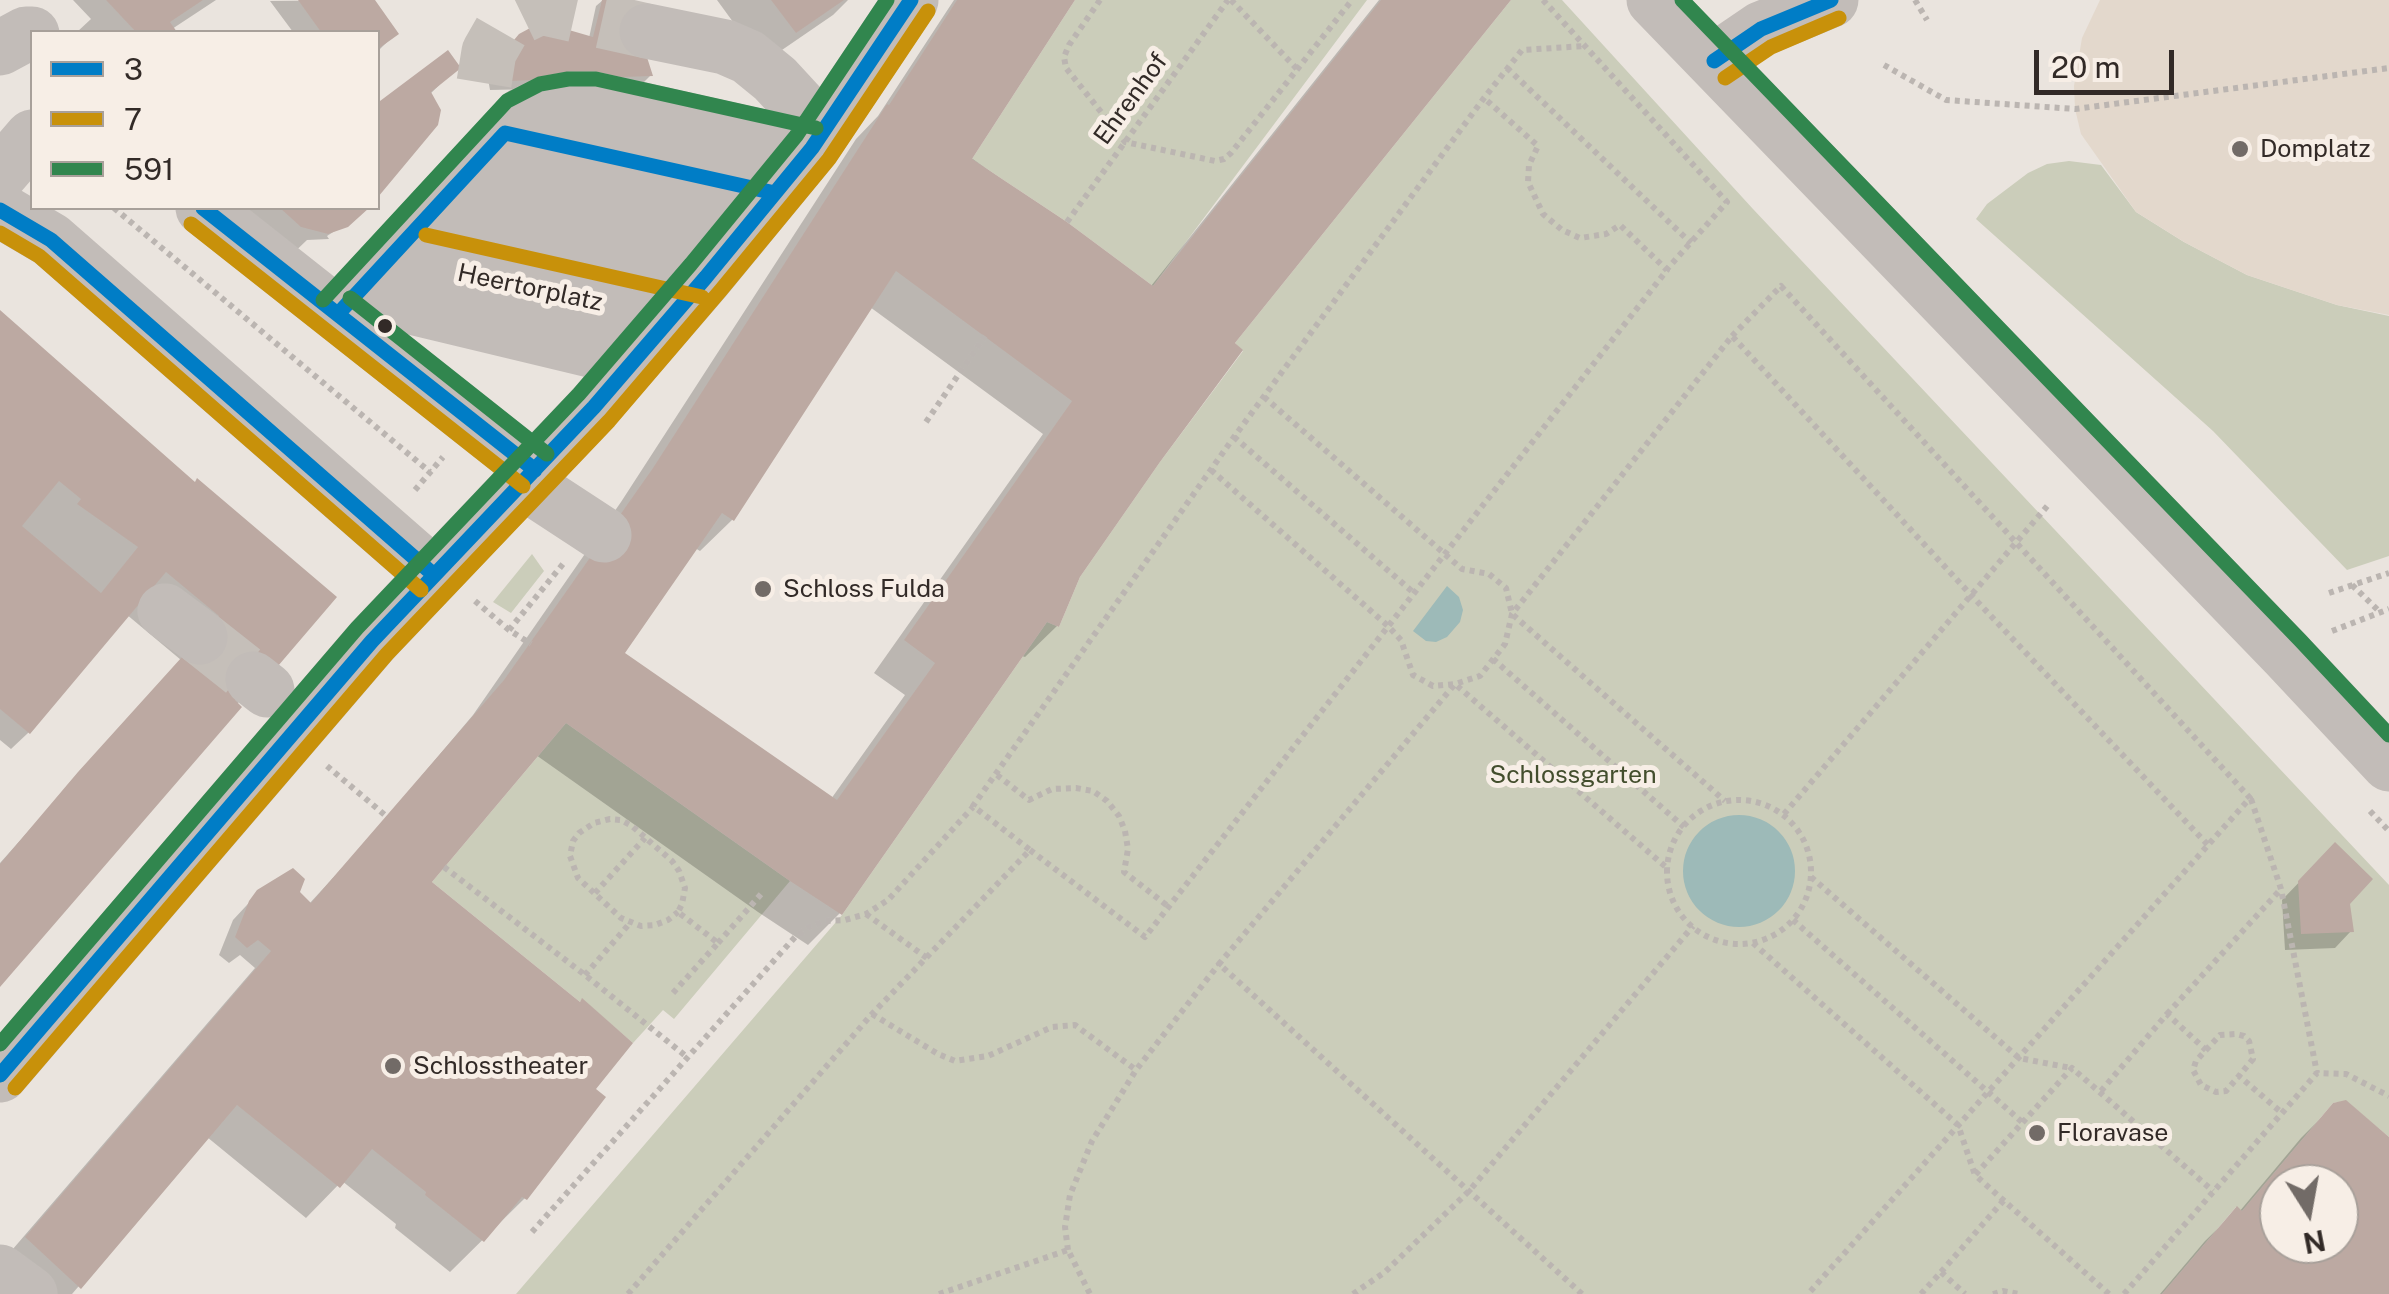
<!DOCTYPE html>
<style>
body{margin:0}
#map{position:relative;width:2389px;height:1294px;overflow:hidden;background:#eae4de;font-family:"Public Sans",sans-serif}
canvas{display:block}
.legend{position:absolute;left:30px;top:30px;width:350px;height:180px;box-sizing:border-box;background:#f7eee6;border:2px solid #a8a09a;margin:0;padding:12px 18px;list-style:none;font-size:30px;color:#322a27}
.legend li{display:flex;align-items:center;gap:20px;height:50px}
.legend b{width:50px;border:2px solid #a8a09a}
.north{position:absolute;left:2259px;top:1164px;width:100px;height:100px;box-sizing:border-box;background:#f7eee6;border:2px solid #a8a09a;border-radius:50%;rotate:169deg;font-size:28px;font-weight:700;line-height:40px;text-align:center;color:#322a27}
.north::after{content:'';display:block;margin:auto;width:35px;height:45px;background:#726b67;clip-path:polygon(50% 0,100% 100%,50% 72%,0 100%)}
.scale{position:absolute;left:2034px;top:50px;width:140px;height:45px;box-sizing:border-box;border:5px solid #322a27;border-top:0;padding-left:12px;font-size:30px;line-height:35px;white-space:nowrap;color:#322a27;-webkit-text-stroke:8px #f7eee6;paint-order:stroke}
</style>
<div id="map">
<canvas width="2389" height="1294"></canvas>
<ul class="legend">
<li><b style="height:12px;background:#007dc6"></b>3</li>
<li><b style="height:12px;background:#c8910a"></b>7</li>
<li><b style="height:12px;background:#31864e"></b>591</li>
</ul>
<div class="north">N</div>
<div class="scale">20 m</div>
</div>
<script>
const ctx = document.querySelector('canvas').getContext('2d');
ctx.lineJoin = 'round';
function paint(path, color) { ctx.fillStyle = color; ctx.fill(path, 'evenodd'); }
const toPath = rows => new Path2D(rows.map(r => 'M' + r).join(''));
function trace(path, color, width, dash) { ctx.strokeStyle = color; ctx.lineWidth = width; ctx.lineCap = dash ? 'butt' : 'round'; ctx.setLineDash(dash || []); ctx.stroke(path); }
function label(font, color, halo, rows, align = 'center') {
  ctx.font = font + ' "Public Sans",sans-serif'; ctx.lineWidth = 10; ctx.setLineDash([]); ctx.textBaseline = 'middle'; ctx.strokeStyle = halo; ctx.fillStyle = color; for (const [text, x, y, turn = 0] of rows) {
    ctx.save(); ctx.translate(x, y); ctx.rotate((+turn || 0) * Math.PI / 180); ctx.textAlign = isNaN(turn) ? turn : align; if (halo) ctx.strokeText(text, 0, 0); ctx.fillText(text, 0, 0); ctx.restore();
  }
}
const green = toPath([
 [1075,0,1367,0,1153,286,1067,222,972,159],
 [1511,0,1562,0,1753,209,2389,885,2389,1137,2346,1101,2333,1103,2242,1211,2236,1207,2162,1294,516,1294,842,915,1047,622,1059,627,1080,577,1160,462,1243,351,1235,343],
 [2069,161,2101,165,2136,212,2184,242,2247,275,2337,305,2389,316,2389,556,2347,570,2213,431,1976,219,1987,204,2028,173,2047,164],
 [532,554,544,571,511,613,493,602],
 [566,723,790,881,674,1019,663,1010,633,1043,582,999,580,1002,432,882]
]);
const plaza = toPath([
 [2100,0,2389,0,2389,315,2337,305,2247,275,2184,242,2136,212,2081,134,2075,109,2074,86,2082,38]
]);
const water = toPath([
 [1447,586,1459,597,1463,610,1460,622,1447,637,1436,642,1426,641,1413,631],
 '1683 871a56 56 0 1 1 112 0a56 56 0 1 1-112 0Z'
]);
const shadow = toPath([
 [73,0,216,0,172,29,174,32,77,32,91,19],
 [372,0,395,34,378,51,378,32,293,32,270,1],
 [548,0,562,0,553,7],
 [603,0,609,0,633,50,651,75,643,83,632,87,490,90,488,79,493,65,520,36,589,38,596,6],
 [717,0,848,0,833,15,763,63],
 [954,0,1072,0,970,157,1151,286,1379,0,1508,0,1230,344,1158,460,1078,576,1057,626,1025,657,1022,656,840,913,808,945,758,912,536,755,428,882,592,1089,525,1198,450,1272,395,1228,396,1224,342,1181,306,1218,207,1137,72,1294,21,1294,0,1264,255,968,240,955,229,963,219,955,233,920,259,892,297,893,309,904,365,843,473,715,621,502,856,139,878,116],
 [870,307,1043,434,874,673,905,695,831,799,622,653,695,548,700,551,732,520],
 [458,67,429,95,436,124,378,194,378,101,380,104],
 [236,208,366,208,361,214,327,236,329,239,307,240,283,263],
 [0,314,276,665,236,705,0,982,0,863,181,660,126,614,28,733,11,749,0,740],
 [2335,845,2351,931,2335,948,2285,950,2282,900],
 [2334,1105,2389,1140,2389,1294,2160,1294,2205,1241,2237,1210,2239,1212,2301,1138],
 [2279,1184,2339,1184,2339,1244,2279,1244]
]);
const building = toPath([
 [106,0,203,0,170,22,177,32,136,32],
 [298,0,375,0,399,34,378,49,378,32,321,32],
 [602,0,617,0,646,9,645,51,653,76,508,81,504,60,509,46,519,34,532,27,543,26,562,28,593,37],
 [771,0,844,0,796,33],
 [957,0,1075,0,972,159,1067,222,1153,286,1381,0,1511,0,1235,343,1243,350,1160,462,1080,577,1059,627,1047,622,842,915,790,881,566,723,432,882,580,1002,582,998,633,1043,596,1089,606,1097,527,1200,522,1197,484,1242,425,1195,426,1192,372,1149,340,1188,237,1105,81,1289,25,1237,271,951,258,940,247,948,235,937,249,901,257,890,293,868,305,879,300,892,311,903,504,680,653,468,887,104,889,105],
 [896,271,1072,401,904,640,935,663,837,800,625,653,722,513,734,521],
 [448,50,461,68,431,92,441,110,438,125,378,197,378,96,380,101],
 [280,208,369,208,348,227,328,234,301,227],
 [0,310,195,482,197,478,337,597,278,666,270,659,235,700,242,707,0,987,0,864,78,772,219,616,166,572,30,734,0,709],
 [59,481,81,499,77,504,138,547,101,593,22,526],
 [2335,842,2373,879,2350,904,2354,932,2301,934,2298,881],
 [2346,1100,2389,1137,2389,1294,2162,1294,2237,1206,2242,1211,2333,1103],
 [2279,1184,2339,1184,2339,1244,2279,1244]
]);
const minorTunnel = toPath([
 [484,83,489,52,505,24,540,7,647,31],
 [200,637,253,679]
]);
const path = toPath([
 [1100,0,1069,45,1064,57,1066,68,1125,142,1215,161,1224,159,1231,153,1352,0],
 [1231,0,1297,69],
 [1543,0,1727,202,1667,269],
 [1915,0,1927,20],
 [1884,65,1946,100,2075,109,2389,68],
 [1507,68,1691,243],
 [114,208,430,472],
 [1067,222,1228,0],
 [1732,336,1781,286,2250,798,1808,1294],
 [1264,397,1462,569,1489,574,1506,588,1512,614,1725,801],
 [926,422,985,336],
 [1234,437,1414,593],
 [1211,470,1388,626,1401,640,1413,675,1433,686,1455,684,1667,868],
 [415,490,443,457],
 [2352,585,2380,612],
 [2329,593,2389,573],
 [475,601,509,630,531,644],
 [509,630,563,564],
 [2332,631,2389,609],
 [1493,659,1684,827],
 [327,766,386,816],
 [997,775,1029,800,1052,789,1076,788,1093,791,1107,801,1119,816,1125,831,1128,849,1124,872,1169,907],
 [2251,799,2281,889,2317,1073],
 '1667 872a72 72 0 1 1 144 0a72 72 0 1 1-144 0Z',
 [2370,811,2389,831],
 [1784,814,2049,504],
 [1030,850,1145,937,1667,270,1620,225,1606,234,1580,238,1562,230,1543,214,1528,182,1529,165,1538,146,1484,98],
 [444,867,585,975,687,1057],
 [1811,877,2019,1058,2071,1068],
 [595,893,645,838],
 [866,914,927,958],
 [1793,920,2022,1122],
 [718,943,762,893],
 [1753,943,1958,1125,1975,1175],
 [585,975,630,923],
 [673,993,718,943,678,912,682,904,685,888,679,871,672,861,632,826,621,820,610,819,594,823,579,833,573,841,570,856,578,878,621,918,641,926,655,925,668,920,678,912],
 [872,1014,938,1054,955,1061,988,1056,1052,1027,1075,1025,1136,1070],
 [2167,1014,2281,889],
 [2206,1050,2220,1035,2236,1034,2244,1036,2249,1041,2253,1059,2239,1076],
 [2101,1091,2167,1014,2206,1050,2196,1061,2193,1070,2201,1085,2216,1092,2226,1091,2239,1076,2282,1113],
 [532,1232,795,937,809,927,825,921,845,920,866,914,888,900,973,807],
 [1068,1250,1065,1227,1070,1195,1092,1141,1136,1070,1219,964],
 [1941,1272,2004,1200],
 [628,1294,872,1014,1030,850,973,806,1234,437,1484,98,1522,50,1585,46],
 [939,1294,1068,1250,1090,1294],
 [1353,1294,1385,1272,1469,1191,1693,926],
 [1582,1294,1219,964,1455,684,1480,676,1505,644,1512,614,1732,336,1971,595,2208,845],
 [1921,1294,1941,1272,1965,1294],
 [1993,1294,2003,1291,2019,1294],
 [2109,1294,1975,1175,2072,1068,2213,1191],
 [2124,1294,2317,1073,2346,1074,2389,1096]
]);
const minor = toPath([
 [1654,0,2286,654,2389,764],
 [647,31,725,47,748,57,775,79,823,131],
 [0,48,26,34,32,34],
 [1714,61,1761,29,1831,0],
 [505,133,775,193],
 [0,174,32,137],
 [468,174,742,233],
 [203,208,535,470],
 [0,210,51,240,434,575],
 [430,215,706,277],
 [391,258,669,319],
 [357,294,632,360],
 [338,314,522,115,547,103,570,99,594,99,812,148],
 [523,482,604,535],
 [165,611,200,637],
 [253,679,267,690],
 [0,1075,372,641,594,407,706,277,812,148,911,0],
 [0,1272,30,1294]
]);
const bus1 = toPath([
 [1714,61,1761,29,1831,0],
 [505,133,775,193],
 [203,208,535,470],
 [0,210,51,240,434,575],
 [338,314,505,133],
 [0,1075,372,641,594,407,706,277,812,148,911,0]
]);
const bus2 = toPath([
 [1725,78,1771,47,1839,18],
 [191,224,523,486],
 [0,233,39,256,421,590],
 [426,235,702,297],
 [15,1088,387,654,609,421,721,290,829,159,928,11]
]);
const bus3 = toPath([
 [1682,0,2300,640,2389,735],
 [350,298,547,454],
 [323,300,507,101,540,84,568,79,596,79,816,128],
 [0,1044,357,628,579,394,691,264,796,136,887,0]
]);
const markers = [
 [2240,149,10,"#726b67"],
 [385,326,9,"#322a27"],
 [763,589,10,"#726b67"],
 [393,1066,10,"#726b67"],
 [2037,1133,10,"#726b67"]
];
const streetNames = [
 ["Ehrenhof",1131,99,-54],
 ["Heertorplatz",530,288,12]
];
const poiNames = [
 ["Domplatz",2260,149],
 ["Schloss Fulda",783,589],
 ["Schlosstheater",413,1066],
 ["Floravase",2057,1133]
];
const parkNames = [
 ["Schlossgarten",1573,775]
];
paint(green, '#cbcdba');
paint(plaza, '#e3d8cc');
paint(water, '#9dbab8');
paint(shadow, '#0003');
paint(building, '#bca9a2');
trace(minorTunnel, '#c5bfb9', 55, [55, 28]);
trace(path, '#bbb5b1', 6, [5, 5]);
trace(minor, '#c2bcb8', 55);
trace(bus1, '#007dc6', 15);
trace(bus2, '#c8910a', 15);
trace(bus3, '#31864e', 15);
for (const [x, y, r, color] of markers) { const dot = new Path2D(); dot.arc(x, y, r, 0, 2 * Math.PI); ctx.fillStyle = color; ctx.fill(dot); trace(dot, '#f7eee6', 4); }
label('25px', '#322a27', '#f7eee6', streetNames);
label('25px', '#322a27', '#f7eee6', poiNames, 'left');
label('25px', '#434e2d', '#f7eee6', parkNames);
</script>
